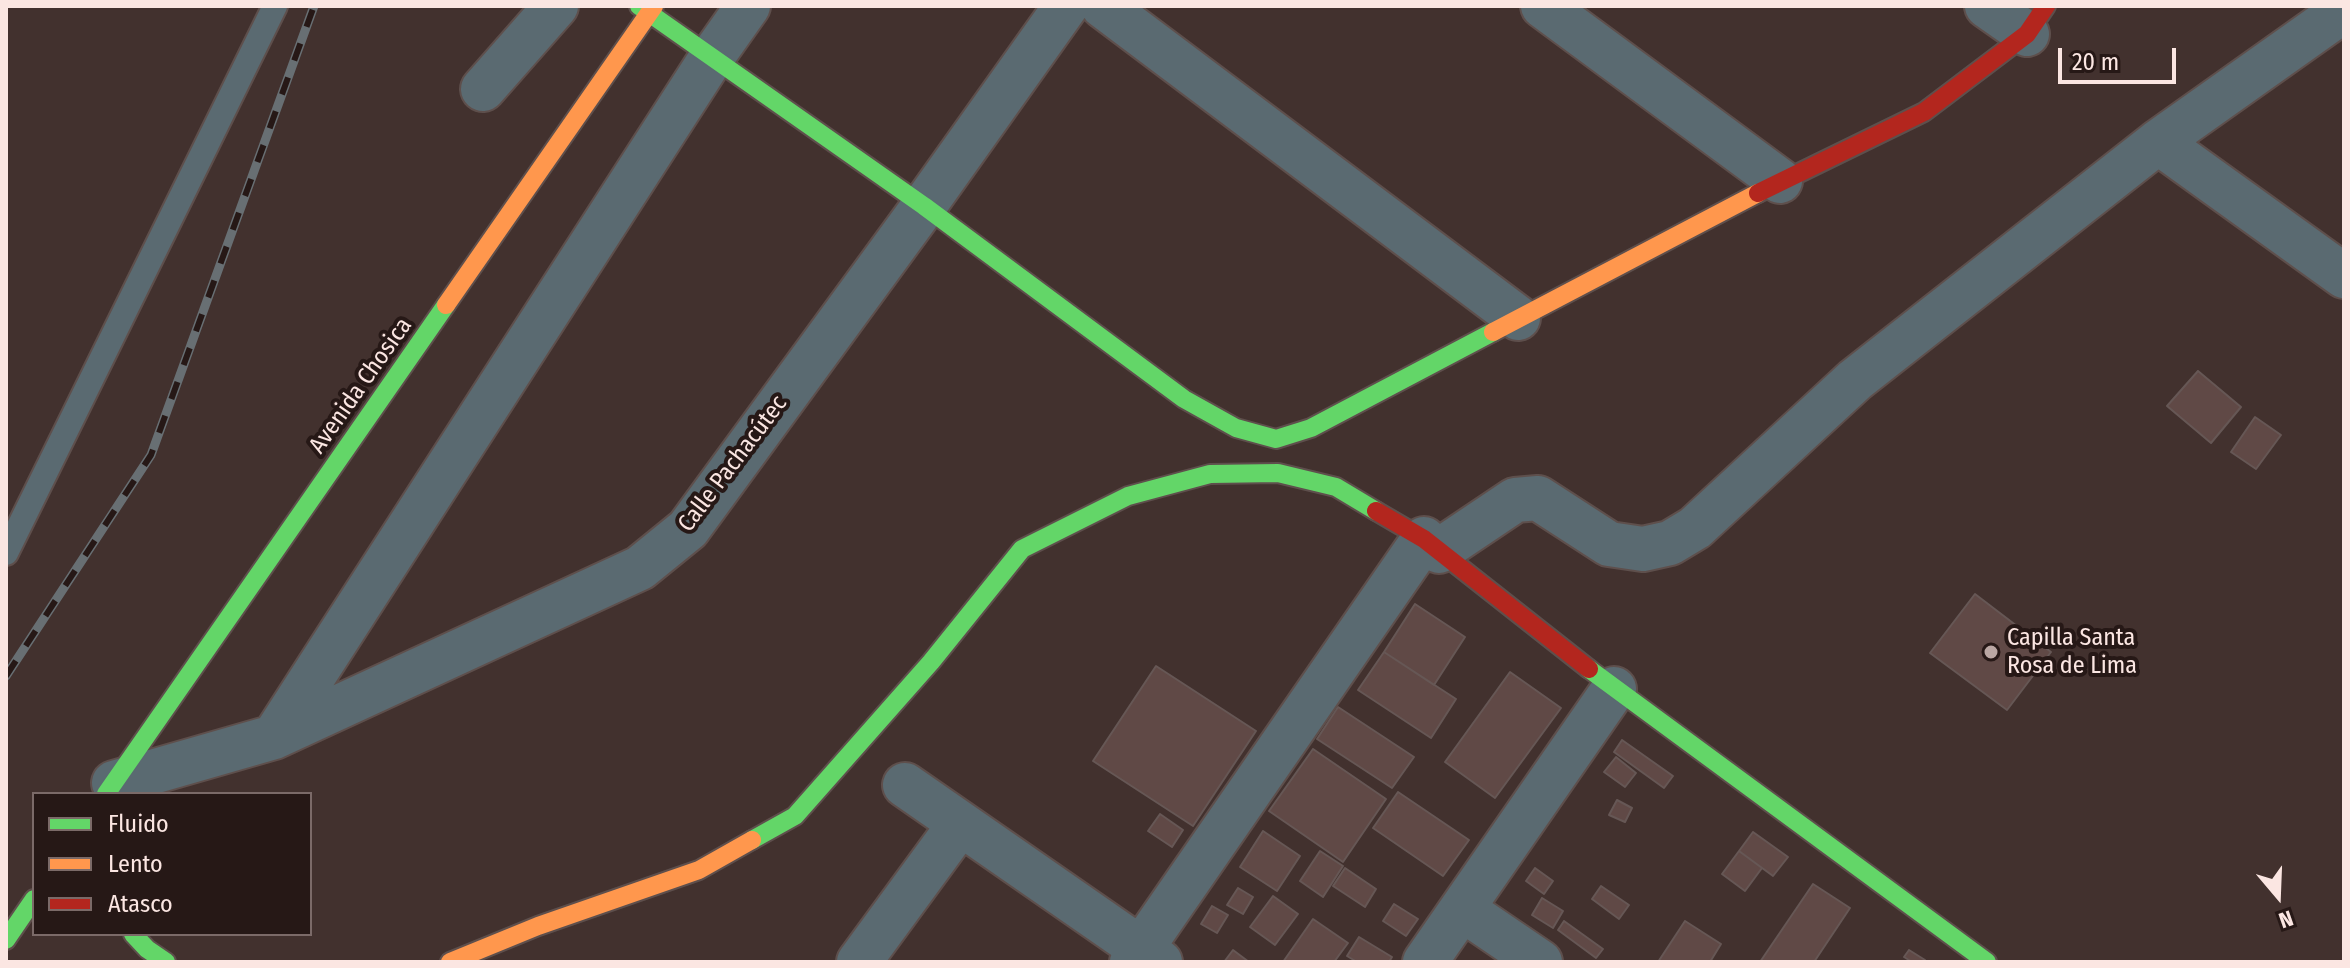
<!DOCTYPE html>
<meta charset="utf-8">
<style>
body{margin:0}
#map{position:relative;width:2350px;height:968px;overflow:hidden;background:#42312e;font-family:"Fira Sans Condensed",sans-serif}
canvas{display:block}
.frame{position:absolute;inset:0;border:8px solid #fbe6e2;pointer-events:none}
.legend{position:absolute;left:32px;top:792px;width:280px;height:144px;box-sizing:border-box;background:#261816;border:2px solid #7b6a68;margin:0;padding:10px 14px;list-style:none;font-size:24px;color:#fbe6e2}
.legend li{display:flex;align-items:center;gap:16px;height:40px}
.legend b{width:40px;border:2px solid #7b6a68}
.north{position:absolute;left:2238px;top:856px;width:80px;height:80px;-webkit-text-stroke:6px #261816;paint-order:stroke;rotate:161deg;font-size:22px;font-weight:700;line-height:32px;text-align:center;color:#fbe6e2}
.north::after{content:'';display:block;margin:auto;width:28px;height:36px;background:#fbe6e2;clip-path:polygon(50% 0,100% 100%,50% 72%,0 100%)}
.scale{position:absolute;left:2058px;top:48px;width:118px;height:36px;box-sizing:border-box;border:4px solid #fbe6e2;border-top:0;padding-left:10px;font-size:24px;line-height:28px;white-space:nowrap;color:#fbe6e2;-webkit-text-stroke:6px #261816;paint-order:stroke}
</style>
<div id="map">
<canvas width="2350" height="968"></canvas>
<div class="frame"></div>
<ul class="legend">
<li><b style="height:10px;background:#63d668"></b>Fluido</li>
<li><b style="height:10px;background:#ff974d"></b>Lento</li>
<li><b style="height:10px;background:#b3261e"></b>Atasco</li>
</ul>
<div class="north">N</div>
<div class="scale">20 m</div>
</div>
<script>
const ctx = document.querySelector('canvas').getContext('2d');
ctx.lineJoin = 'round';
function paint(path, color) { ctx.fillStyle = color; ctx.fill(path, 'evenodd'); }
const toPath = rows => new Path2D(rows.map(r => 'M' + r).join(''));
function trace(path, color, width, dash) { ctx.strokeStyle = color; ctx.lineWidth = width; ctx.lineCap = dash ? 'butt' : 'round'; ctx.setLineDash(dash || []); ctx.stroke(path); }
function label(font, color, halo, rows, align = 'center') {
  ctx.font = font + ' "Fira Sans Condensed",sans-serif'; ctx.lineWidth = 8; ctx.setLineDash([]); ctx.textBaseline = 'middle'; ctx.strokeStyle = halo; ctx.fillStyle = color; for (const [text, x, y, turn = 0] of rows) {
    ctx.save(); ctx.translate(x, y); ctx.rotate((+turn || 0) * Math.PI / 180); ctx.textAlign = isNaN(turn) ? turn : align; if (halo) ctx.strokeText(text, 0, 0); ctx.fillText(text, 0, 0); ctx.restore();
  }
}
const building = toPath([
 [2198,371,2241,407,2211,443,2167,406,2198,371],
 [2255,417,2281,435,2256,469,2231,452,2255,417],
 [1975,594,2051,652,2007,710,1930,653,1975,594],
 [1415,604,1465,637,1434,685,1384,652,1415,604],
 [1384,652,1456,699,1431,738,1358,690,1384,652],
 [1156,666,1256,731,1193,826,1093,761,1156,666],
 [1510,672,1561,708,1495,798,1445,762,1510,672],
 [1338,707,1414,757,1392,788,1317,739,1338,707],
 [1622,740,1673,776,1664,788,1614,752,1622,740],
 [1313,749,1386,799,1343,862,1269,811,1313,749],
 [1616,757,1636,773,1625,787,1604,772,1616,757],
 [1398,792,1469,840,1443,876,1373,828,1398,792],
 [1617,800,1632,808,1625,822,1609,815,1617,800],
 [1160,814,1183,830,1172,847,1148,831,1160,814],
 [1263,831,1300,856,1277,891,1240,867,1263,831],
 [1753,832,1788,857,1773,876,1739,851,1753,832],
 [1320,851,1343,866,1323,897,1300,881,1320,851],
 [1739,851,1762,868,1745,891,1722,874,1739,851],
 [1345,868,1376,889,1365,907,1333,886,1345,868],
 [1535,868,1553,881,1544,894,1526,881,1535,868],
 [1813,884,1850,908,1814,962,1760,962,1813,884],
 [1601,886,1629,905,1619,919,1592,899,1601,886],
 [1238,888,1253,897,1243,914,1227,905,1238,888],
 [1273,896,1298,914,1275,945,1250,927,1273,896],
 [1542,898,1563,911,1553,928,1532,915,1542,898],
 [1394,904,1418,919,1406,936,1383,921,1394,904],
 [1212,906,1228,915,1217,933,1201,924,1212,906],
 [1313,919,1348,943,1334,962,1283,962,1313,919],
 [1564,921,1603,949,1596,958,1558,930,1564,921],
 [1685,921,1721,944,1710,962,1658,962,1685,921],
 [1359,937,1392,957,1389,962,1357,962,1347,956,1359,937],
 [1233,950,1249,962,1224,962,1233,950],
 [1909,950,1925,960,1923,962,1912,962,1904,957,1909,950]
]);
const lane = toPath([
 [6,553,275,6]
]);
const street = toPath([
 [1103,6,1518,318],
 [1543,6,1780,181],
 [1987,6,2027,34],
 [483,89,556,6],
 [2158,142,2344,276],
 [1439,551,1515,500,1538,498,1609,544,1643,549,1670,543,1695,528,1855,380,2158,142,2344,10],
 [274,737,712,57,748,6],
 [114,783,274,737,640,568,688,529,924,206,1066,6],
 [905,785,1160,962],
 [1462,909,1540,962],
 [859,962,960,824],
 [1132,962,1424,539],
 [1425,962,1614,689]
]);
const fast = toPath([
 [639,6,924,206,1184,399,1236,428,1276,439,1311,428,1493,332],
 [1589,669,1987,962],
 [106,794,446,305],
 [752,840,795,816,931,662,1022,549,1128,496,1210,474,1278,473,1336,487,1376,511],
 [133,934,147,949,166,962],
 [6,940,34,899]
]);
const slow = toPath([
 [446,305,654,6],
 [1493,332,1758,193],
 [450,962,538,926,699,870,752,840]
]);
const jam = toPath([
 [1758,193,1924,112,2027,34,2046,6],
 [1376,511,1424,539,1589,669]
]);
const rail = toPath([
 [6,676,151,455,314,6]
]);
const markers = [
 [1991,652,8,"#baa7a3"]
];
const streetNames = [
 ["Avenida Chosica",361,386,-55],
 ["Calle Pachacútec",733,464,-53]
];
const poiNames = [
 ["Capilla Santa",2007,638],
 ["Rosa de Lima",2007,666]
];
paint(building, '#604946');
trace(building, '#665755', 2);
trace(lane, '#5e4f4c', 28);
trace(street, '#5e4f4c', 48);
trace(fast, '#5e4f4c', 22);
trace(slow, '#5e4f4c', 22);
trace(jam, '#5e4f4c', 22);
trace(lane, '#5a6a71', 24);
trace(street, '#5a6a71', 44);
trace(fast, '#63d668', 18);
trace(slow, '#ff974d', 18);
trace(jam, '#b3261e', 18);
trace(rail, '#686f73', 9);
trace(rail, '#261816', 6, [18]);
for (const [x, y, r, color] of markers) { const dot = new Path2D(); dot.arc(x, y, r, 0, 2 * Math.PI); ctx.fillStyle = color; ctx.fill(dot); trace(dot, '#261816', 3); }
label('24px', '#fbe6e2', '#261816', streetNames);
label('24px', '#fbe6e2', '#261816', poiNames, 'left');
</script>
